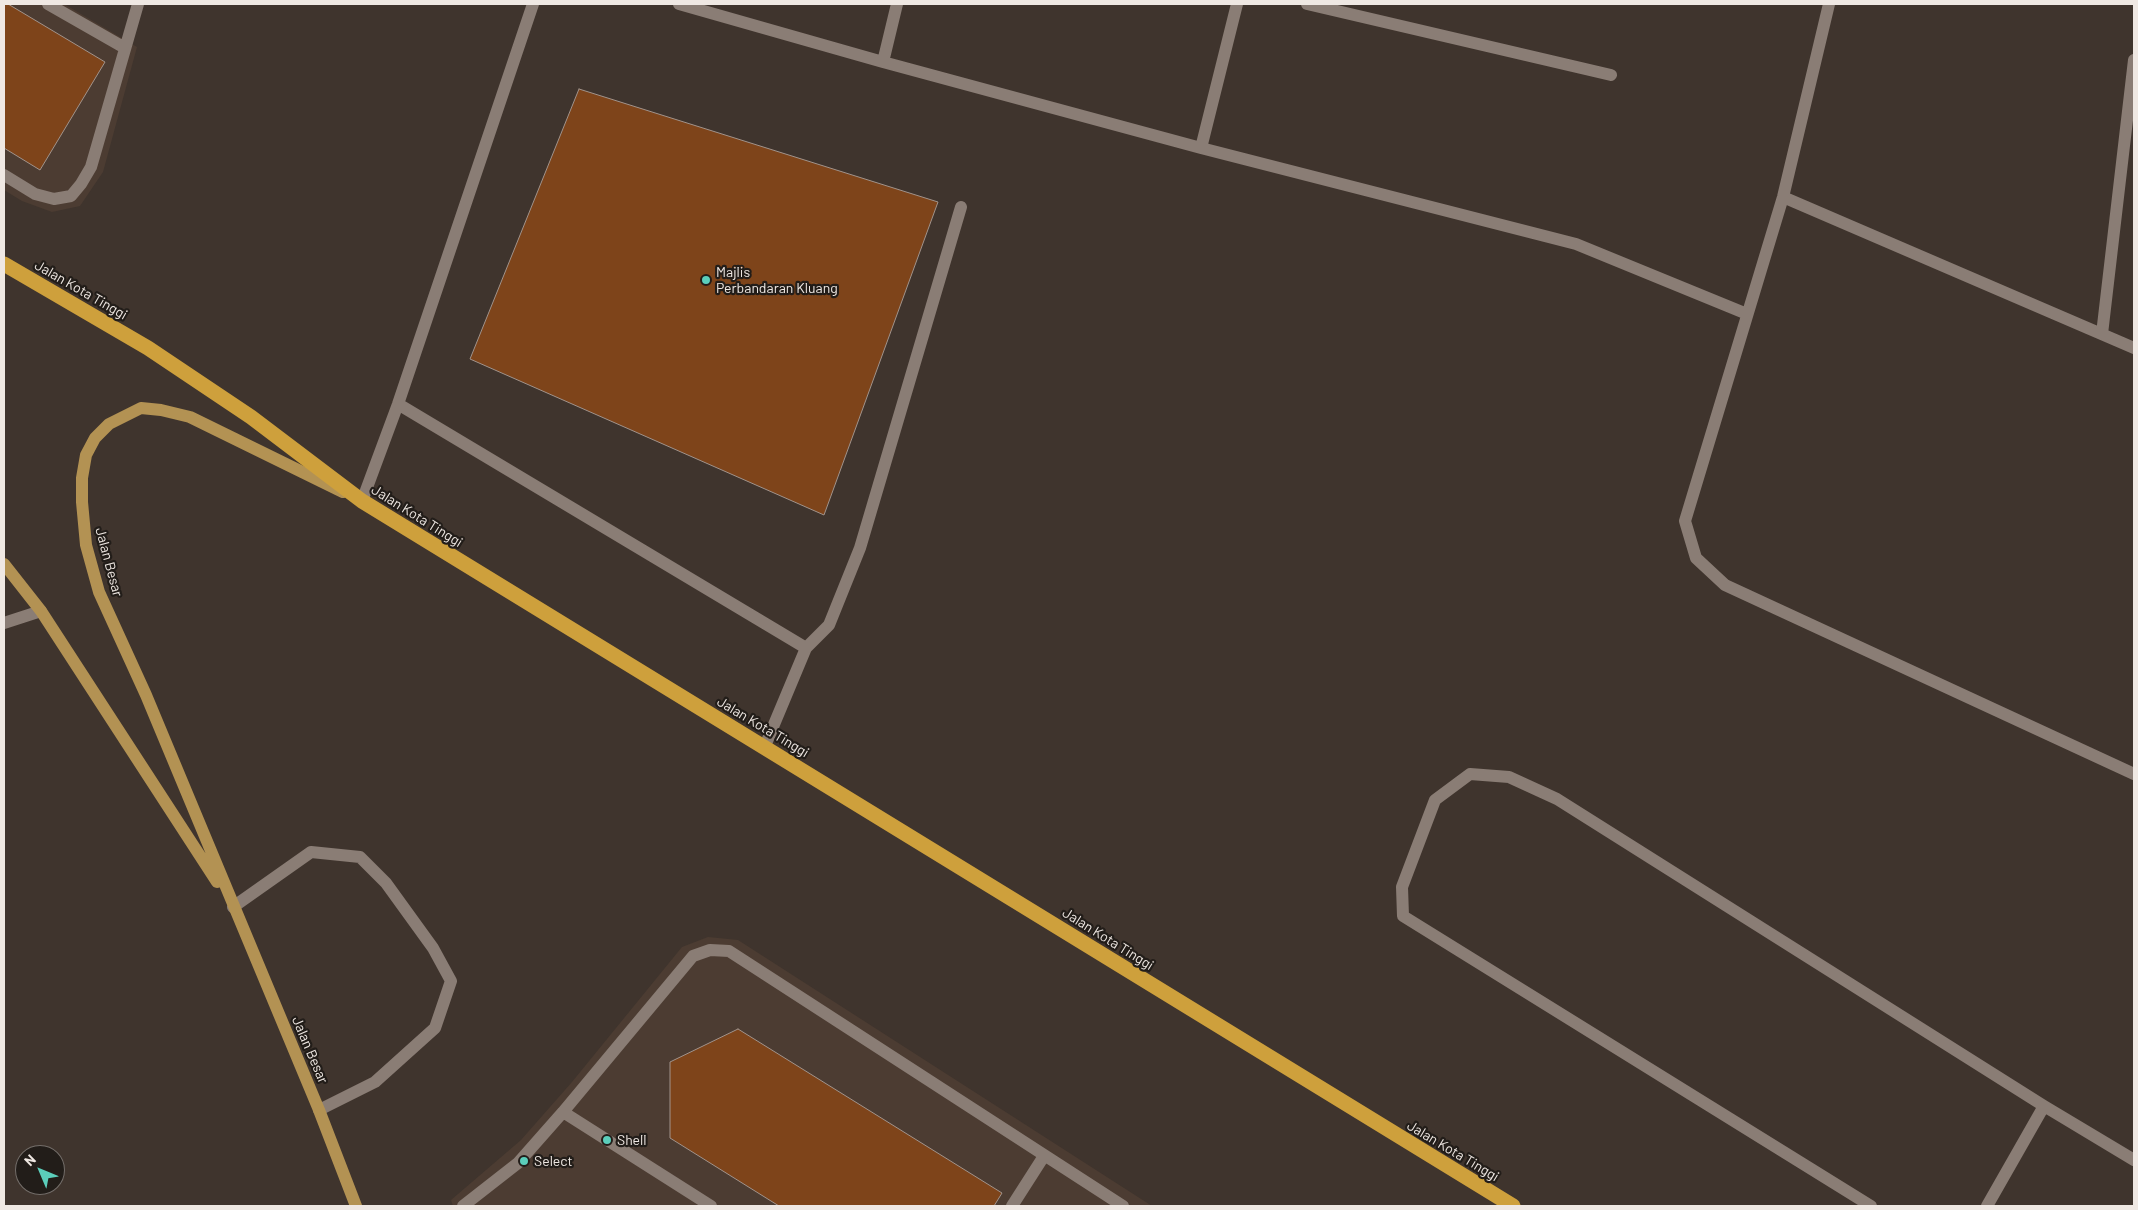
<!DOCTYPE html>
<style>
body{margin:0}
#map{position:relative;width:2138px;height:1210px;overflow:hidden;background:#3f342d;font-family:Barlow,sans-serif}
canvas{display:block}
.frame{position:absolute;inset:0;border:5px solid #efe8e3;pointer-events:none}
.north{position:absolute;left:15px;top:1145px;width:50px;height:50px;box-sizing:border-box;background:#221d19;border:1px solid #746e6a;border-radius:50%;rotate:315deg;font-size:14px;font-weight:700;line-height:20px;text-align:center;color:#efe8e3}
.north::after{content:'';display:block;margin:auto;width:18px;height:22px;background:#5bcebb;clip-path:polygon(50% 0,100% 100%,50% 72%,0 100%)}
</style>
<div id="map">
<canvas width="2138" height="1210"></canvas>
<div class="frame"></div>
<div class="north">N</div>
</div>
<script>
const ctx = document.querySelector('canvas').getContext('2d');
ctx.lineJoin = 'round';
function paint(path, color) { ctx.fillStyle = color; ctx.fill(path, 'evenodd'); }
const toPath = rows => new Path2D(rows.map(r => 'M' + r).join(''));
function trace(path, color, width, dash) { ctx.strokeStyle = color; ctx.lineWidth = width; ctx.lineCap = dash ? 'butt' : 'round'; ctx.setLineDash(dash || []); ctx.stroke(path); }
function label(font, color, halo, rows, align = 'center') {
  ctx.font = font + ' Barlow,sans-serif'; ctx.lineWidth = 4.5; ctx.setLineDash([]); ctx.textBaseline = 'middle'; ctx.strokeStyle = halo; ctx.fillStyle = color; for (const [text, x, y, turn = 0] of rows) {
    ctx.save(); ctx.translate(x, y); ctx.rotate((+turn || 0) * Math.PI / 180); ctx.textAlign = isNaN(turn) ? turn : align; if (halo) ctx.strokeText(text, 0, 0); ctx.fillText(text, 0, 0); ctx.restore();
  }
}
const built = toPath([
 [4,4,64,4,137,47,103,172,80,206,52,212,22,201,4,190],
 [708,937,738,940,1152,1206,453,1206,451,1200,521,1140,572,1082,682,947]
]);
const building = toPath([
 [4,4,8,4,105,62,40,170,4,148,4,4],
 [579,89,938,202,824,515,470,359,579,89],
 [738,1029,1002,1193,994,1206,779,1206,670,1138,670,1062,738,1029]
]);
const minor = toPath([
 [48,4,125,48],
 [679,4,883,62],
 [897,4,883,62,1201,148,1576,244,1747,314],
 [1307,4,1611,75],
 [1829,4,1783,197,1685,521,1696,558,1725,585,2134,774],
 [1201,148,1237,4],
 [4,175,35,194,54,199,71,196,81,184,91,167,138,4],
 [1783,197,2134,348],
 [2102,334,2134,60],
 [398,404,806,648,765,746],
 [362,501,398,404,533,4],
 [4,623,41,611],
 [806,648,829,625,860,548,961,207],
 [233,907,311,852,360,857,386,883,433,948,451,981,435,1028,375,1082,319,1110],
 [563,1112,711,1206],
 [463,1206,518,1163,563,1112,693,956,710,950,729,951,1123,1206],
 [1012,1206,1044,1156],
 [1871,1206,1403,916,1402,887,1435,800,1470,774,1509,777,1557,799,2044,1106,2134,1160],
 [1987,1206,2044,1106]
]);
const major = toPath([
 [343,492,190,417,161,410,141,408,109,424,95,438,86,455,82,478,82,502,86,545,99,592,146,695,319,1110,356,1206],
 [4,564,41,611,217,882]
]);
const highway = toPath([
 [4,264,148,348,251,417,362,501,1513,1206]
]);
const markers = [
 [706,280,5,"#5bcebb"],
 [607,1140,5,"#5bcebb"],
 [524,1161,5,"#5bcebb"]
];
const poiNames = [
 ["Majlis",716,272],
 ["Perbandaran Kluang",716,288],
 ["Shell",617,1140],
 ["Select",534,1161]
];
const streetNames = [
 ["Jalan Kota Tinggi",81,290,30],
 ["Jalan Kota Tinggi",417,516,32],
 ["Jalan Besar",109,562,75],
 ["Jalan Kota Tinggi",763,727,31],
 ["Jalan Kota Tinggi",1108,939,32],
 ["Jalan Besar",310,1050,67],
 ["Jalan Kota Tinggi",1453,1151,31]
];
paint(built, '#4c3c32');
paint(building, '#7e441a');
trace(building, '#a1938b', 1);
trace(minor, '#8a7d75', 12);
trace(major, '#b39253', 12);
trace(highway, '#cea03c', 15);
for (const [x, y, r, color] of markers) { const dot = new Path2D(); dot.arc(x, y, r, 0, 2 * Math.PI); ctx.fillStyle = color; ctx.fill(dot); trace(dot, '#221d19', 2); }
label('14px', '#efe8e3', '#221d19', poiNames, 'left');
label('14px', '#efe8e3', '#221d19', streetNames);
</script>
